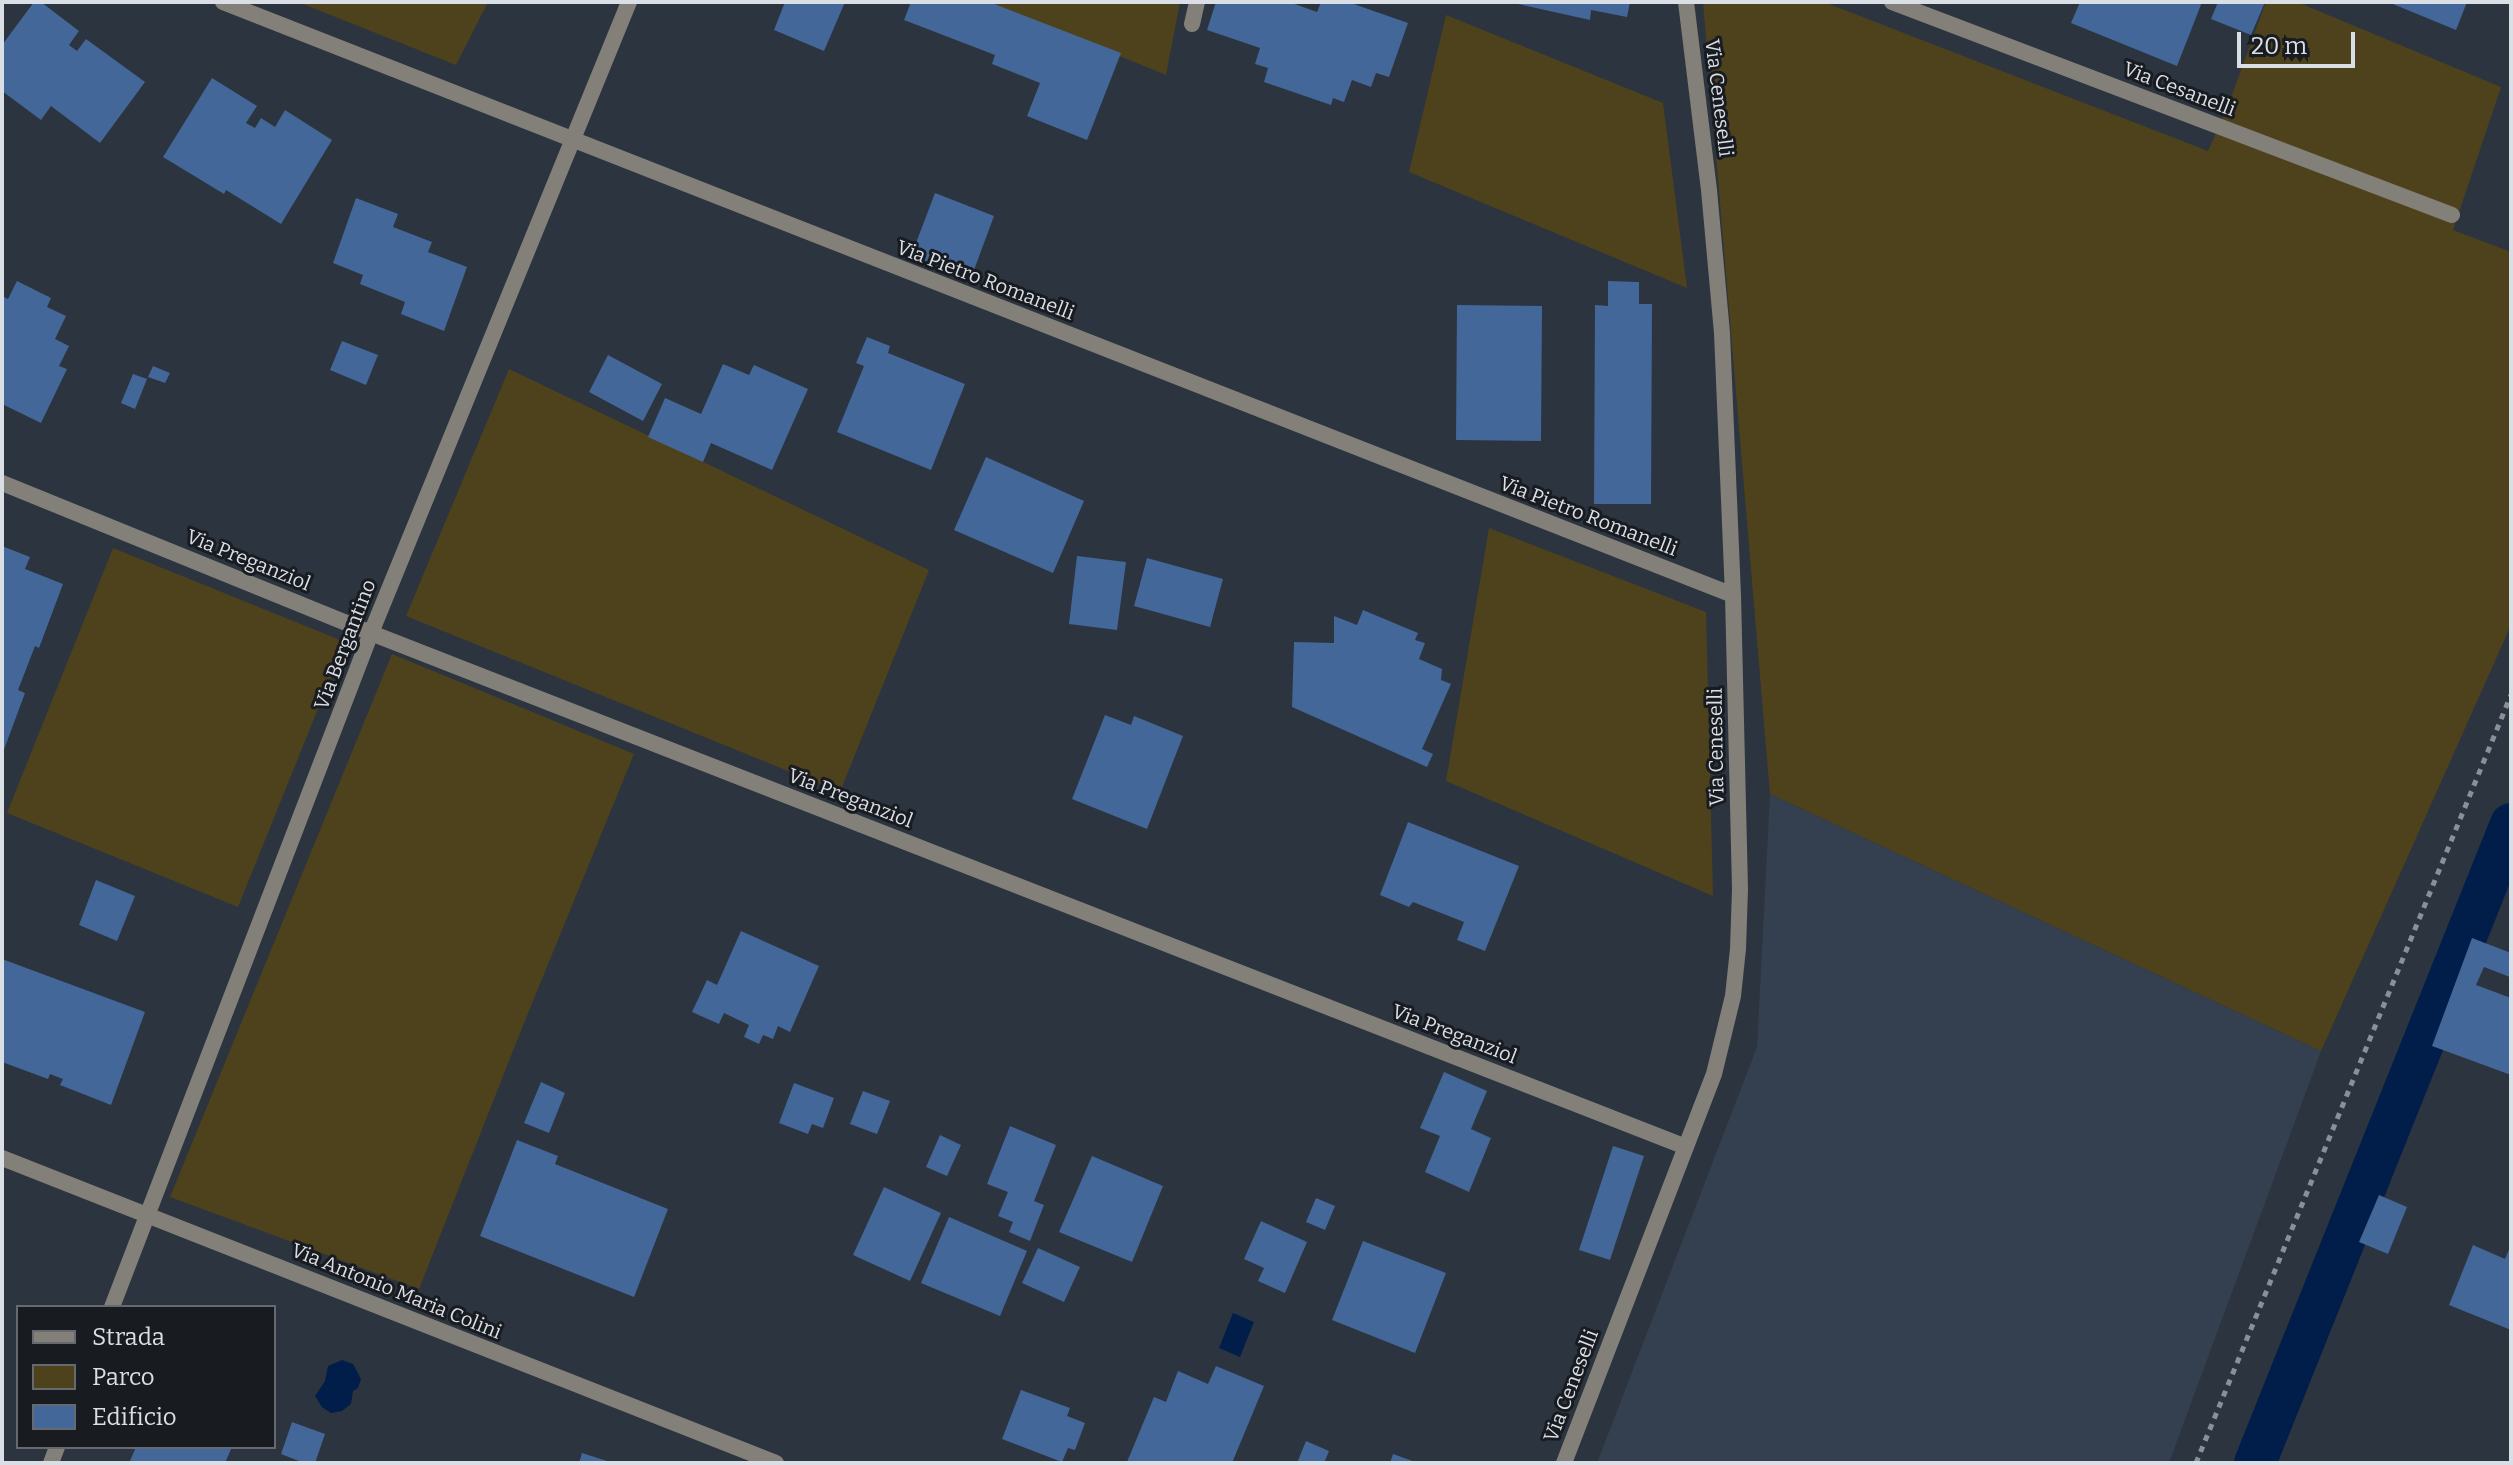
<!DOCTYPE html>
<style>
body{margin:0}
#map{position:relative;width:2513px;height:1465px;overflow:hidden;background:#2c343f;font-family:Bitter,serif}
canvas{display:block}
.frame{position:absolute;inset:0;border:4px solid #dadfe5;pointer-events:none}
.legend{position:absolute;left:16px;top:1305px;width:260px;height:144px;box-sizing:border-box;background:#181b20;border:2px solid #66696f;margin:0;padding:10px 14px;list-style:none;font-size:24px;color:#dadfe5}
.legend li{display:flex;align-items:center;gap:16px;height:40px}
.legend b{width:40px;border:2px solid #66696f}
.scale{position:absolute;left:2237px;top:32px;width:118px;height:36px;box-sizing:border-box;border:4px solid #dadfe5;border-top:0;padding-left:10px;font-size:24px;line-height:28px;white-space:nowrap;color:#dadfe5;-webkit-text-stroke:6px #181b20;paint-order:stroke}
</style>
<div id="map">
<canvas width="2513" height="1465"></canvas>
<div class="frame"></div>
<ul class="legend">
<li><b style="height:10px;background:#828079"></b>Strada</li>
<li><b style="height:22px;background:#4e421d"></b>Parco</li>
<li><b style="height:22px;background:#436798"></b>Edificio</li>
</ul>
<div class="scale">20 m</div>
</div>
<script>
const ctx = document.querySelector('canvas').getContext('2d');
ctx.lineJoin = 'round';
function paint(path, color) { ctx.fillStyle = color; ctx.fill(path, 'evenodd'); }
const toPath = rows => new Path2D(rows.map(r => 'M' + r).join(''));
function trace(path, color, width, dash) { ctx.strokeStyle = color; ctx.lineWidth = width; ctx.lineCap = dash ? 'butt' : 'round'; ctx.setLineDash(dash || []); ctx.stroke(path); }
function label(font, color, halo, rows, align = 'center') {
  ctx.font = font + ' Bitter,serif'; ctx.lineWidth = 6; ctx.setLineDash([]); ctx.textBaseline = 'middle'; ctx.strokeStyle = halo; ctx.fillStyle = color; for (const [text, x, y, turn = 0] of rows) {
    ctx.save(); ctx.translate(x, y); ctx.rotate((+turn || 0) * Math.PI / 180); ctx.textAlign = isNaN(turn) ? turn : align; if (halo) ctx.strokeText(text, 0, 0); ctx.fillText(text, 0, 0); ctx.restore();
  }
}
const built = toPath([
 [1770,794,2321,1051,2169,1463,1597,1463,1757,1047]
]);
const green = toPath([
 [298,2,488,2,456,65],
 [987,2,1180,2,1166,75],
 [1703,2,1824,2,2208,151,2226,111,2266,2,2297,2,2501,87,2453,230,2511,252,2511,625,2321,1051,1770,794],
 [1446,15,1663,103,1687,288,1409,172],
 [509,369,929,570,840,792,406,616],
 [1489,528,1706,612,1713,896,1446,781],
 [113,548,345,642,238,907,7,813],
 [392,654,634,754,524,1023,419,1289,170,1197]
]);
const water = toPath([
 [1233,1313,1254,1322,1240,1357,1219,1348],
 [342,1360,353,1364,361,1379,358,1388,353,1391,351,1404,342,1411,331,1413,322,1407,315,1396,325,1381,328,1366]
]);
const canal = toPath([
 [2255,1463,2511,824]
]);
const building = toPath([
 [34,2,41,2,79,31,69,45,77,51,86,39,145,82,100,143,51,106,41,120,2,91,2,45],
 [785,2,845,2,824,51,774,30],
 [911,2,989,2,1121,53,1087,140,1027,116,1040,83,992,64,995,55,904,20],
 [1216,2,1289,2,1317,12,1321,2,1348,2,1408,23,1389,77,1376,73,1371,87,1352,80,1344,102,1333,98,1331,105,1264,82,1268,68,1255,64,1260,48,1207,30],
 [1509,2,1630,2,1627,17,1591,10,1590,20],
 [2080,2,2202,2,2177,66,2071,23],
 [2218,2,2265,2,2251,35,2211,19],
 [2388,2,2467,2,2456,30],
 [212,78,257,106,246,123,255,128,261,118,275,127,285,110,332,140,281,224,226,190,224,194,163,157],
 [935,193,994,216,971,278,911,256],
 [356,198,398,214,393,227,432,242,428,252,467,267,444,331,401,314,405,302,360,284,363,275,333,263],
 [17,281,51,298,47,307,66,316,55,339,69,346,59,366,67,369,41,423,2,404,2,296,8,299],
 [1608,281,1639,282,1639,304,1652,304,1651,504,1594,504,1595,305,1608,306],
 [1457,305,1542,306,1541,441,1456,440],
 [867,337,890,346,888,353,965,384,931,470,837,432,864,366,856,363],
 [342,341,378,355,366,385,330,370],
 [608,355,662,384,643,421,589,392],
 [723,364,749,375,754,365,808,389,772,470,711,443,703,462,648,437,665,398,701,414],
 [153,366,170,373,165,383,148,377],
 [133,374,147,379,135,409,121,403],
 [986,457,1084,501,1053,573,954,530],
 [2,546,30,557,25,569,63,584,39,648,35,646,18,690,25,693,2,755],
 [1077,556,1126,562,1117,630,1069,624],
 [1147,558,1223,579,1210,627,1134,606],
 [1363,610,1418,633,1415,640,1425,643,1419,659,1442,669,1441,680,1451,684,1422,749,1433,754,1427,767,1292,707,1294,642,1334,643,1334,616,1357,625],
 [1105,715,1131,725,1134,716,1183,736,1147,829,1072,799],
 [1408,822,1519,866,1485,951,1457,940,1464,922,1413,902,1409,907,1380,895],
 [96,880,135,896,117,941,79,925],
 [741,931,819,966,790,1032,778,1026,773,1039,763,1035,759,1044,744,1037,749,1025,724,1013,719,1024,692,1012,707,980,717,985],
 [2472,938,2511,953,2510,977,2484,967,2476,985,2511,998,2511,1075,2432,1046],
 [2,959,145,1012,111,1105,60,1085,63,1079,50,1074,48,1079,2,1062],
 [1444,1072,1487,1091,1471,1129,1491,1138,1469,1192,1425,1172,1440,1136,1420,1128],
 [541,1082,565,1093,549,1133,524,1123],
 [794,1083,834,1098,823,1128,812,1124,808,1134,779,1123],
 [863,1091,890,1101,877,1134,850,1124],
 [1010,1126,1056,1145,1034,1201,1044,1205,1030,1241,1009,1232,1013,1222,998,1216,1008,1192,987,1184],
 [940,1135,961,1145,947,1176,926,1167],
 [517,1140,558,1156,555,1164,668,1209,634,1297,480,1236],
 [1613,1146,1644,1156,1610,1260,1579,1250],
 [1092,1156,1163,1186,1132,1262,1059,1232],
 [884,1187,941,1213,910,1281,853,1255],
 [2379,1195,2407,1207,2388,1254,2359,1242],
 [1316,1198,1335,1206,1325,1230,1306,1222],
 [949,1217,1027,1251,1000,1316,921,1283],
 [1261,1221,1307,1242,1285,1293,1258,1281,1264,1268,1244,1259],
 [1363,1241,1446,1273,1415,1353,1332,1320],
 [2473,1245,2505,1259,2511,1245,2511,1330,2449,1305],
 [1038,1248,1080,1267,1064,1302,1022,1283],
 [1216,1366,1264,1386,1232,1463,1127,1462,1154,1397,1166,1402,1178,1371,1208,1384],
 [1021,1390,1070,1408,1067,1416,1085,1423,1075,1450,1068,1448,1062,1462,1002,1439],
 [292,1422,325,1434,315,1463,304,1463,281,1454],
 [1306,1441,1329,1451,1324,1463,1297,1463],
 [136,1447,232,1447,225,1463,129,1463],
 [582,1453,610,1462,610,1463,579,1463],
 [1393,1454,1418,1463,1390,1463]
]);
const path = toPath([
 [2196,1463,2511,695]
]);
const street = toPath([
 [223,2,1733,595],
 [1892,2,2452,215],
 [1192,24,1197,2],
 [2,483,371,633,1686,1147],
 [2,1158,776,1463],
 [112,1307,371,633,629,2],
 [51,1463,57,1447],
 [1564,1463,1714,1074,1733,996,1738,949,1740,889,1733,595,1722,333,1709,190,1686,2]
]);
const streetNames = [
 ["Via Cesanelli",2179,90,21],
 ["Via Ceneselli",1718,98,83],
 ["Via Pietro Romanelli",985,281,21],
 ["Via Pietro Romanelli",1588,517,21],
 ["Via Preganziol",248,561,22],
 ["Via Bergantino",346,645,-69],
 ["Via Ceneselli",1717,747,-91],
 ["Via Preganziol",850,799,21],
 ["Via Preganziol",1454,1035,21],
 ["Via Antonio Maria Colini",396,1292,22],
 ["Via Ceneselli",1572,1386,-69]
];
paint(built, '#343f4f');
paint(green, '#4e421d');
paint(water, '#001e49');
trace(canal, '#001e49', 42);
paint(building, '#436798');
trace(path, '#8a9098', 5, [6, 6]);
trace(street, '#828079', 16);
label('20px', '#dadfe5', '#181b20', streetNames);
</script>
